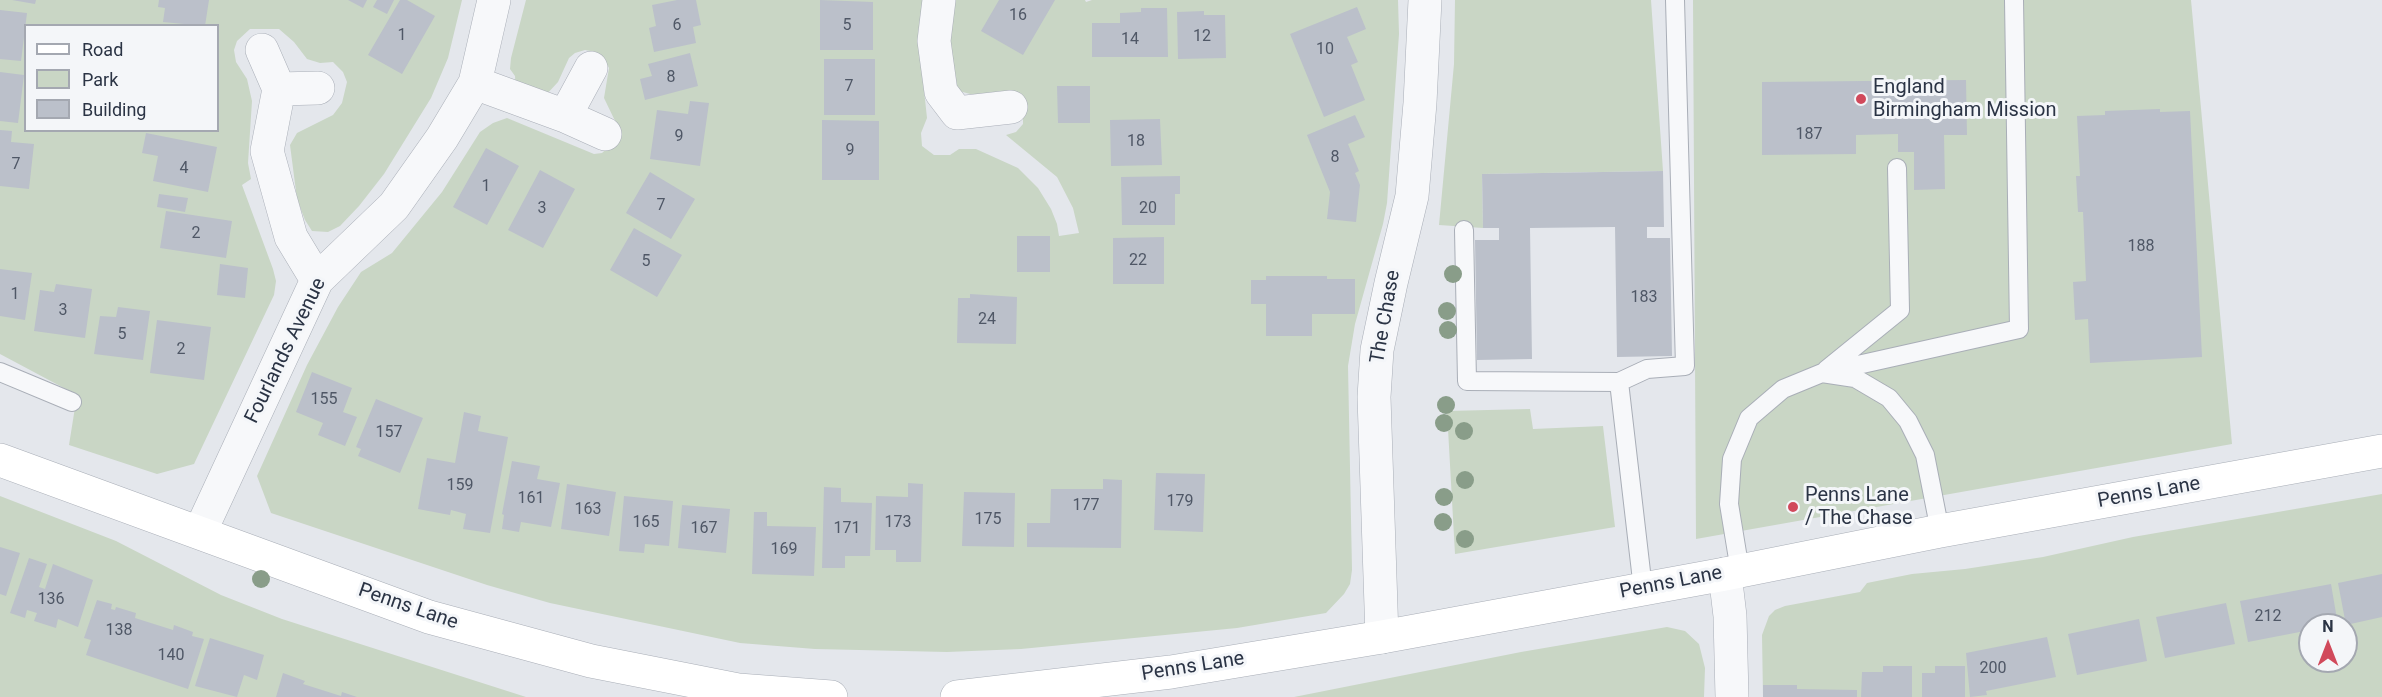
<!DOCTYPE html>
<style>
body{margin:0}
#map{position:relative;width:2382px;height:697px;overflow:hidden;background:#e4e7ec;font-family:Roboto,sans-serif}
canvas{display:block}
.legend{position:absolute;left:24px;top:24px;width:195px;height:108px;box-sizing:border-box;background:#f4f6f9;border:2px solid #a4a8b1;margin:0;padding:8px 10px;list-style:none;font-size:18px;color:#2b3445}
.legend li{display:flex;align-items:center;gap:12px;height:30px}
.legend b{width:30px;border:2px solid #a4a8b1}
.north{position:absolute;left:2298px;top:613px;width:60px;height:60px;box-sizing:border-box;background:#f4f6f9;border:2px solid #a4a8b1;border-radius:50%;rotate:0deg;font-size:16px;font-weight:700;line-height:24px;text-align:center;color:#2b3445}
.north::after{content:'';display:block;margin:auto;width:21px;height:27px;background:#d1495b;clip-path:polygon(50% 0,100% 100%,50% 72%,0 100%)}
</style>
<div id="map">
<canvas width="2382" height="697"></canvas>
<ul class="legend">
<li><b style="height:8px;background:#fff"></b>Road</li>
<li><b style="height:16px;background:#c9d6c5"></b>Park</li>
<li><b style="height:16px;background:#bbc0ca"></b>Building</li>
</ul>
<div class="north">N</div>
</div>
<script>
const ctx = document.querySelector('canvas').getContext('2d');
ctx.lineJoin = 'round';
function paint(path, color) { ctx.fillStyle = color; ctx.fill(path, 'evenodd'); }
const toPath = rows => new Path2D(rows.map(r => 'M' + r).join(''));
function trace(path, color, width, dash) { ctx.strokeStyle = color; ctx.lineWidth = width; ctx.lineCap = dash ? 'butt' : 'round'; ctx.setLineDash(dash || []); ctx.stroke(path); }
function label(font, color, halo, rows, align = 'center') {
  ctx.font = font + ' Roboto,sans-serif'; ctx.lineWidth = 6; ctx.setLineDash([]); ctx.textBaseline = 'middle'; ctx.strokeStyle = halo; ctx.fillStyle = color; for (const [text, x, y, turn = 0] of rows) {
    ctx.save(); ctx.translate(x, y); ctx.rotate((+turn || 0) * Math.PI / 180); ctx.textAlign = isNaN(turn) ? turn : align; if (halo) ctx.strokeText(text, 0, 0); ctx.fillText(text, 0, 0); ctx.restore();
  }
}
const green = toPath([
 [0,0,462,0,448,58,431,98,384,174,359,206,340,226,328,232,312,231,305,220,297,199,290,145,297,133,333,115,342,103,347,82,343,72,333,62,320,63,307,59,294,42,279,29,250,29,237,41,234,50,236,62,247,79,252,101,248,163,251,179,242,185,273,269,276,281,274,295,194,464,157,474,69,445,77,395,0,354],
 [26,26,218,26,218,130,26,130],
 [526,0,923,0,918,34,927,118,921,133,922,146,934,155,950,155,959,149,976,149,1018,168,1038,188,1051,209,1057,224,1059,236,1079,233,1073,208,1057,177,1006,135,1016,132,1023,124,1023,110,1015,95,1004,91,974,95,959,91,949,78,949,0,1085,0,1086,2,1092,0,1398,0,1399,34,1387,203,1383,224,1355,324,1348,366,1352,570,1350,584,1344,594,1326,613,1237,628,1021,649,947,652,815,649,740,643,550,603,487,585,271,513,257,476,307,365,338,307,361,272,392,253,442,192,480,132,493,123,507,118,594,154,602,153,613,143,617,125,604,98,609,68,605,61,596,52,585,50,575,53,569,58,558,82,546,95,516,93,515,76,510,69,511,58],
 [1455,0,1651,0,1663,171,1482,174,1483,228,1439,225,1454,64],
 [1693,0,2191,0,2232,444,1696,539],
 [1530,409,1533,429,1603,426,1615,527,1455,554,1447,411],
 [2382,494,2382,697,1763,697,1762,635,1769,616,1775,610,1785,606,1860,592,1867,583,1912,574,1965,569,2043,557,2133,537],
 [2310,625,2346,625,2346,661,2310,661],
 [0,496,116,541,221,595,282,619,526,697,0,697],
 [1667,627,1685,631,1699,644,1705,668,1704,697,1294,697,1521,652]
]);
const building = toPath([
 [12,0,36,0,35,4],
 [159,0,209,0,205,26,163,22,165,8,158,7],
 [348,0,367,0,363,8],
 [377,0,394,0,387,14,373,7],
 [400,0,407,0,435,16,402,74,368,55],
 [677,0,696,0,701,25,693,27,696,43,654,52,649,28,656,26,652,5],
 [820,0,873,2,873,50,820,50],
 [999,0,1055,0,1023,55,981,31],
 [1357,7,1366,29,1347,37,1358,62,1351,65,1365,100,1324,117,1290,34],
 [1141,8,1167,8,1168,57,1092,57,1092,23,1120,23,1120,13,1141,12],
 [0,10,27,13,21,61,0,59],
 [1204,11,1204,15,1225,15,1226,58,1178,59,1177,12],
 [690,53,698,86,645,100,640,79,652,76,648,64],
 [824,59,875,59,875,115,824,115],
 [0,72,24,75,18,123,0,121],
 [1966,80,1967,135,1944,135,1945,189,1914,190,1914,152,1898,152,1898,134,1856,135,1856,154,1762,155,1762,82],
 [1057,86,1090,86,1090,123,1058,123],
 [690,101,709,103,700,166,650,159,657,110,688,114],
 [2160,109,2160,112,2190,111,2202,357,2090,363,2088,319,2075,320,2073,282,2086,281,2083,212,2078,212,2076,176,2080,176,2077,116,2105,115,2105,111],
 [1355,115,1365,137,1348,144,1359,171,1355,173,1360,185,1356,222,1327,219,1330,192,1307,135],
 [1160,119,1162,165,1111,166,1110,120],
 [822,120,879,121,879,180,822,180],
 [0,130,12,131,11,142,34,144,29,189,0,186],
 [146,133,217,147,208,192,153,181,158,156,142,153],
 [486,148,519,166,487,225,453,207],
 [540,170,575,189,543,248,508,230],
 [1663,171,1664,227,1647,227,1647,238,1670,238,1672,356,1617,357,1615,227,1530,228,1532,359,1477,360,1475,240,1499,240,1499,228,1483,228,1482,174],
 [650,172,695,199,671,239,626,213],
 [1180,176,1180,194,1175,194,1175,225,1122,225,1121,177],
 [159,194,188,198,185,212,157,207],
 [166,211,232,221,226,258,160,248],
 [634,228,682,255,657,297,610,270],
 [1017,236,1050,236,1050,272,1017,272],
 [1164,237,1164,284,1113,284,1113,238],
 [220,264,248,268,245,298,217,295],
 [0,269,32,273,25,320,0,316],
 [1266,276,1327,276,1327,279,1355,279,1355,314,1312,314,1312,336,1266,336,1266,304,1251,304,1251,280,1266,280],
 [56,284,92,289,85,338,34,331,40,290,54,292],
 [970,294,1017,297,1016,344,957,343,958,298,970,298],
 [118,307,150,311,143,360,94,354,100,316,116,317],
 [157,320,211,327,204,380,150,373],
 [312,372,352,388,343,412,357,417,345,446,318,435,323,423,296,412],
 [376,399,423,418,400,473,358,456,361,449,356,447],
 [464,412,481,416,478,431,508,437,490,533,463,529,466,514,451,510,450,515,418,509,427,458,455,463],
 [512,461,540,466,537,479,560,483,551,527,521,522,519,532,502,529,504,515,502,514],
 [1156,473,1205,474,1203,532,1154,530],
 [1103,479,1122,480,1121,548,1027,547,1027,523,1050,523,1051,489,1103,489],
 [908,483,923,484,921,562,896,562,896,550,875,550,876,496,908,497],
 [567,484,616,492,609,536,561,529],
 [824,487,841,488,841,502,872,503,870,556,845,556,845,568,822,568],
 [964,492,1015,493,1014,547,962,546],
 [624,496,673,501,669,546,645,544,644,553,619,551],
 [682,505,730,509,726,553,678,548],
 [754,512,767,512,767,526,816,527,814,576,752,574],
 [0,547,20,553,6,596,0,594],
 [29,558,47,564,39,587,45,589,53,564,93,580,78,627,58,619,56,628,34,621,37,613,27,610,25,618,10,613],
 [2382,574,2382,617,2346,625,2338,583],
 [2331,584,2338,625,2310,625,2310,630,2248,642,2240,601],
 [97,600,112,604,111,609,115,610,116,607,136,613,135,618,173,630,174,625,193,632,192,636,204,639,188,689,86,655,91,640,84,638],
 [2226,603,2235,644,2165,658,2156,617],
 [2139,619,2147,661,2077,675,2068,634],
 [2047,637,2056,677,1986,691,1987,695,1970,697,1966,653],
 [210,638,264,655,257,680,244,675,237,697,195,686],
 [1883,666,1912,666,1912,697,1861,697,1862,672,1883,672],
 [1935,666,1965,666,1965,697,1922,697,1922,673,1935,673],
 [283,673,305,681,303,684,341,696,342,692,357,697,276,697],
 [1763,685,1797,685,1797,689,1857,690,1857,697,1763,697]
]);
const service = toPath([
 [1464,230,1467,381,1619,382],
 [1826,370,1900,310,1897,168],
 [0,372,72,402],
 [1822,373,2019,329,2014,0],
 [1740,571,1729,504,1732,459,1749,418,1783,389,1822,373,1855,378,1889,398,1908,421,1925,455,1940,531],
 [1643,589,1619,382,1647,369,1685,366,1675,0]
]);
const minor = toPath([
 [939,0,934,41,941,92,957,113,1011,107],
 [262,50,279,89,267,151,291,237,317,280],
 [591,68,565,116,605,134],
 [475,83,565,116],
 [279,89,318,88],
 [200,532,317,280,394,206,442,138,475,83,494,0],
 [1725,574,1730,616,1732,697],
 [1382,637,1374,397,1377,350,1391,283,1412,196,1420,103,1425,0]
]);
const secondary = toPath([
 [0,460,429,617,591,661,738,690,831,697],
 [957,697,1171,672,1382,637,1725,574,1940,531,2382,451]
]);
const trees = [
 [1453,274],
 [1447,311],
 [1448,330],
 [1446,405],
 [1444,423],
 [1464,431],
 [1465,480],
 [1444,497],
 [1443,522],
 [1465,539],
 [261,579]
];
const markers = [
 [1861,99,6,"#d1495b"],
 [1793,507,6,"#d1495b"]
];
const numberNames = [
 ["16",1018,16],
 ["6",677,26],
 ["5",847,26],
 ["1",402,36],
 ["12",1202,37],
 ["14",1130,40],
 ["10",1325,50],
 ["8",671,78],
 ["7",849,87],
 ["187",1809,135],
 ["9",679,137],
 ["18",1136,142],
 ["9",850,151],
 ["8",1335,158],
 ["7",16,165],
 ["4",184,169],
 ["1",486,187],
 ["7",661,206],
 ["3",542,209],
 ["20",1148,209],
 ["2",196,234],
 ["188",2141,247],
 ["22",1138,261],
 ["5",646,262],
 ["1",15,295],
 ["183",1644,298],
 ["3",63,311],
 ["24",987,320],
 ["5",122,335],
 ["2",181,350],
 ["155",324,400],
 ["157",389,433],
 ["159",460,486],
 ["161",531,499],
 ["179",1180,502],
 ["177",1086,506],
 ["163",588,510],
 ["175",988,520],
 ["165",646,523],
 ["173",898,523],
 ["167",704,529],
 ["171",847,529],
 ["169",784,550],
 ["136",51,600],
 ["212",2268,617],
 ["138",119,631],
 ["140",171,656],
 ["200",1993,669]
];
const poiNames = [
 ["England",1873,88],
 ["Birmingham Mission",1873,111],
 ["Penns Lane",1805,496],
 ["/ The Chase",1805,519]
];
const streetNames = [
 ["The Chase",1386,317,-80],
 ["Fourlands Avenue",286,351,-64],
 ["Penns Lane",2149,493,-10],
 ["Penns Lane",1671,583,-11],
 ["Penns Lane",408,607,19],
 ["Penns Lane",1193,667,-9]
];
paint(green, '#c9d6c5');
paint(building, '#bbc0ca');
trace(service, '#a9aeb7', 20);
trace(minor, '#a9aeb7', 34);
trace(secondary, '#a9aeb7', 34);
trace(service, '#f7f8fa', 18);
trace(minor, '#f7f8fa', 33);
trace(secondary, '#fff', 33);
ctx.fillStyle = '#899d89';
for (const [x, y] of trees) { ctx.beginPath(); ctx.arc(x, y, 9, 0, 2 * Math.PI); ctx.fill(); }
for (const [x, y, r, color] of markers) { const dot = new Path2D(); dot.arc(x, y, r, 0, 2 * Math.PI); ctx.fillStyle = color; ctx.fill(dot); trace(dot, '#f4f6f9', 2); }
label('16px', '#4f5766', null, numberNames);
label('20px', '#2b3445', '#f4f6f9', poiNames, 'left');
label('20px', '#2b3445', '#f4f6f9', streetNames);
</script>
